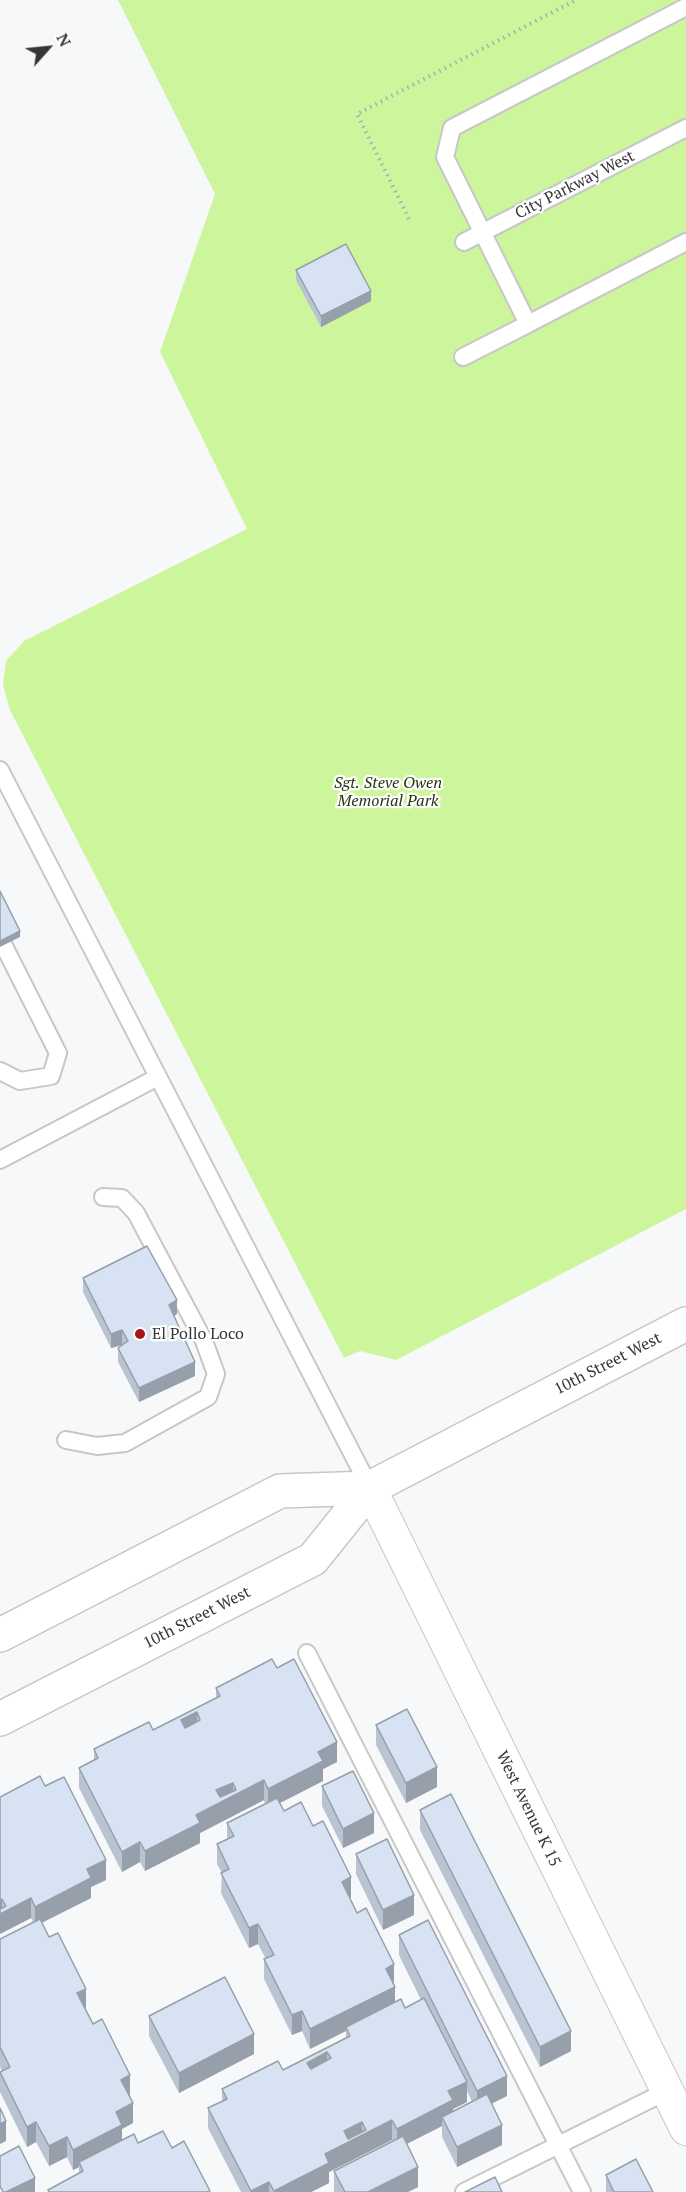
<!DOCTYPE html>
<style>
body{margin:0}
#map{position:relative;width:686px;height:2192px;overflow:hidden;background:#f7f8f9;font-family:"PT Serif",serif}
canvas{display:block}
.north{position:absolute;left:18px;top:18px;width:60px;height:60px;-webkit-text-stroke:4px #fff;paint-order:stroke;rotate:63deg;font-size:16px;font-weight:700;line-height:24px;text-align:center;color:#363637}
.north::after{content:'';display:block;margin:auto;width:21px;height:27px;background:#363637;clip-path:polygon(50% 0,100% 100%,50% 72%,0 100%)}
</style>
<div id="map">
<canvas width="686" height="2192"></canvas>
<div class="north">N</div>
</div>
<script>
const ctx = document.querySelector('canvas').getContext('2d');
ctx.lineJoin = 'round';
function paint(path, color) { ctx.fillStyle = color; ctx.fill(path, 'evenodd'); }
const toPath = rows => new Path2D(rows.map(r => 'M' + r).join(''));
function trace(path, color, width, dash) { ctx.strokeStyle = color; ctx.lineWidth = width; ctx.lineCap = dash ? 'butt' : 'round'; ctx.setLineDash(dash || []); ctx.stroke(path); }
function label(font, color, halo, rows, align = 'center') {
  ctx.font = font + ' "PT Serif",serif'; ctx.lineWidth = 4.5; ctx.setLineDash([]); ctx.textBaseline = 'middle'; ctx.strokeStyle = halo; ctx.fillStyle = color; for (const [text, x, y, turn = 0] of rows) {
    ctx.save(); ctx.translate(x, y); ctx.rotate((+turn || 0) * Math.PI / 180); ctx.textAlign = isNaN(turn) ? turn : align; if (halo) ctx.strokeText(text, 0, 0); ctx.fillText(text, 0, 0); ctx.restore();
  }
}
const green = toPath([
 [118,0,686,0,686,1209,396,1360,360,1351,344,1358,10,710,3,685,6,661,24,641,247,529,160,352,215,194]
]);
const path = toPath([
 [409,219,357,114,576,0]
]);
const lane = toPath([
 [686,7,452,128,445,157,528,324,686,242],
 [464,242,686,128],
 [463,357,528,324],
 [0,770,370,1488],
 [0,1071,20,1081,51,1076,58,1053,3,944],
 [0,1160,158,1077],
 [66,1440,97,1446,125,1443,208,1397,216,1374,204,1341,136,1213,122,1198,103,1197],
 [307,1653,582,2192],
 [464,2192,667,2091]
]);
const street = toPath([
 [370,1488,686,2129]
]);
const primary = toPath([
 [0,1635,280,1491,370,1488],
 [0,1719,313,1559,370,1488,686,1324]
]);
const wall = toPath([
 [296,270,371,301,321,327,296,280],
 [83,1278,177,1314,174,1316,195,1376,139,1402,118,1362,118,1348,122,1345,111,1348,83,1292],
 [277,1668,337,1762,323,1769,323,1781,280,1803,284,1811,313,1826,351,1897,350,1898,394,1984,395,2002,405,2008,421,2000,399,1955,399,1935,507,2096,492,2103,502,2145,457,2167,442,2137,442,2126,406,2144,418,2187,408,2192,334,2192,334,2171,393,2141,392,2140,329,2172,329,2183,311,2192,241,2192,208,2128,208,2108,222,2101,222,2089,283,2070,346,2038,346,2031,310,2049,302,2031,292,2035,264,1979,264,1959,266,1959,258,1944,249,1948,221,1893,222,1873,217,1864,217,1844,227,1840,227,1823,265,1804,264,1800,200,1833,200,1843,145,1871,140,1862,122,1872,79,1788,79,1768,94,1761,94,1749,153,1730,216,1699,216,1688],
 [467,2091,472,2102,453,2112,453,2109,467,2102],
 [376,1725,437,1787,406,1803,376,1745],
 [45,1786,106,1880,91,1887,91,1898,42,1923,130,2095,133,2123,122,2129,122,2140,138,2143,172,2148,210,2192,48,2192,48,2190,79,2174,79,2167,73,2170,67,2157,49,2166,36,2142,27,2147,0,2092,0,2072,2,2071,0,2067,0,1939,33,1922,31,1918,0,1934,0,1797],
 [322,1786,374,1833,343,1848,322,1806],
 [420,1810,571,2051,540,2067,420,1830],
 [356,1854,414,1915,383,1930,356,1874],
 [149,2016,254,2054,179,2093,149,2036],
 [606,2175,653,2192,606,2192]
]);
const shadedWall = toPath([
 [371,291,371,301,321,327,321,316],
 [20,931,20,937,0,947,0,941],
 [177,1300,177,1314,169,1320,169,1305],
 [122,1330,122,1345,111,1348,111,1334],
 [195,1362,195,1376,139,1402,139,1388],
 [197,1712,197,1732,181,1740,181,1720],
 [337,1742,337,1762,323,1769,323,1781,268,1809,268,1789,318,1752],
 [437,1767,437,1787,406,1803,406,1783],
 [264,1780,264,1800,200,1833,200,1843,145,1871,145,1851,196,1815,216,1790,233,1783,233,1796],
 [374,1813,374,1833,343,1848,343,1829],
 [140,1842,140,1862,122,1872,122,1852],
 [106,1860,106,1880,91,1887,91,1898,35,1926,35,1907,87,1869],
 [351,1877,351,1897,342,1902,342,1882],
 [414,1895,414,1915,383,1930,383,1910],
 [31,1898,31,1918,0,1934,0,1900,2,1899,2,1912],
 [258,1924,258,1944,249,1948,249,1928],
 [394,1964,394,1984,386,1989,386,1969],
 [395,1987,395,2007,346,2027,346,2031,310,2049,310,2029],
 [86,1989,86,2009,77,2013,77,1993],
 [302,2011,302,2031,292,2035,292,2015],
 [571,2031,571,2051,540,2067,540,2047],
 [254,2034,254,2054,179,2093,179,2073],
 [327,2052,327,2071,307,2082,307,2063],
 [130,2075,130,2095,121,2100,121,2080],
 [507,2076,507,2096,477,2111,477,2091],
 [467,2082,467,2102,453,2109,453,2120,442,2117,442,2126,397,2149,397,2129,448,2091],
 [133,2103,133,2123,122,2129,122,2145,79,2162,79,2167,73,2170,73,2150,116,2112],
 [392,2120,392,2140,329,2172,329,2183,311,2192,274,2192,325,2154,344,2131,362,2122,362,2135],
 [6,2121,6,2141,0,2144,0,2124],
 [36,2122,36,2142,27,2147,27,2127],
 [502,2125,502,2145,457,2167,457,2147],
 [67,2137,67,2157,49,2166,49,2146],
 [418,2167,418,2187,408,2192,368,2192],
 [35,2178,35,2192,6,2192],
 [269,2182,269,2192,251,2192,251,2191]
]);
const building = toPath([
 [346,244,371,291,321,316,296,270,346,244],
 [0,891,20,931,0,941,0,891],
 [147,1246,177,1300,169,1305,195,1362,139,1388,118,1348,128,1341,122,1330,111,1334,83,1278,147,1246],
 [272,1659,277,1668,294,1659,337,1742,318,1752,323,1761,268,1789,264,1780,196,1815,200,1823,145,1851,140,1842,122,1852,79,1768,98,1758,94,1749,149,1722,153,1730,220,1696,216,1688,272,1659],
 [197,1712,200,1720,185,1728,181,1720,197,1712],
 [233,1783,236,1790,220,1797,216,1790,233,1783],
 [407,1709,437,1767,406,1783,376,1725,407,1709],
 [353,1771,374,1813,343,1829,322,1786,353,1771],
 [40,1776,45,1786,64,1777,106,1860,87,1869,91,1878,35,1907,31,1898,0,1914,0,1909,6,1906,2,1899,0,1900,0,1797,40,1776],
 [451,1794,571,2031,540,2047,420,1810,451,1794],
 [277,1798,284,1811,301,1802,313,1826,323,1821,351,1877,342,1882,357,1913,366,1908,394,1964,386,1969,395,1987,310,2029,302,2011,292,2015,264,1959,274,1955,258,1924,249,1928,221,1873,229,1869,217,1844,234,1836,227,1823,277,1798],
 [387,1839,414,1895,383,1910,356,1854,387,1839],
 [40,1919,49,1937,58,1933,86,1989,77,1993,93,2024,102,2019,130,2075,121,2080,133,2103,116,2112,122,2125,73,2150,67,2137,49,2146,36,2122,27,2127,0,2072,10,2067,0,2047,0,1939,40,1919],
 [428,1920,507,2076,477,2091,399,1935,428,1920],
 [225,1977,254,2034,179,2073,149,2016,225,1977],
 [424,1998,467,2082,448,2091,453,2100,397,2129,392,2120,325,2154,329,2163,274,2191,269,2182,251,2191,208,2108,227,2099,222,2089,278,2061,283,2070,350,2036,346,2027,401,1999,405,2008,424,1998],
 [327,2052,331,2058,311,2069,307,2063,327,2052],
 [362,2122,366,2130,348,2139,344,2131,362,2122],
 [487,2094,502,2125,457,2147,442,2117,487,2094],
 [0,2108,6,2121,0,2124,0,2108],
 [163,2131,172,2148,184,2141,210,2191,207,2192,49,2192,48,2190,83,2171,79,2162,134,2134,138,2143,163,2131],
 [403,2136,418,2167,368,2192,345,2192,334,2171,403,2136],
 [19,2146,35,2178,6,2192,3,2192,0,2186,0,2156,19,2146],
 [636,2159,653,2192,614,2192,606,2175,636,2159],
 [495,2177,502,2192,465,2192,495,2177]
]);
const markers = [
 [140,1334,6,"#a8141a"]
];
const streetNames = [
 ["City Parkway West",575,185,-27],
 ["10th Street West",608,1364,-27],
 ["10th Street West",197,1618,-27],
 ["West Avenue K 15",528,1809,64]
];
const parkNames = [
 ["Sgt. Steve Owen",388,783],
 ["Memorial Park",388,801]
];
const poiNames = [
 ["El Pollo Loco",152,1334]
];
paint(green, '#ccf59c');
trace(lane, '#c7c7c8', 20);
trace(street, '#c7c7c8', 34);
trace(primary, '#c7c7c8', 36);
trace(path, '#acadae', 4, [1.5, 4.5]);
trace(lane, '#fff', 16);
trace(street, '#fff', 32);
trace(primary, '#fff', 33);
paint(wall, '#b9c3d1');
paint(shadedWall, '#969faa');
paint(building, '#d7e3f3');
trace(building, '#969faa', 1.5);
for (const [x, y, r, color] of markers) { const dot = new Path2D(); dot.arc(x, y, r, 0, 2 * Math.PI); ctx.fillStyle = color; ctx.fill(dot); trace(dot, '#fff', 2); }
label('16px', '#363637', '#fff', streetNames);
label('italic 16px', '#273711', '#fff', parkNames);
label('16px', '#363637', '#fff', poiNames, 'left');
</script>
